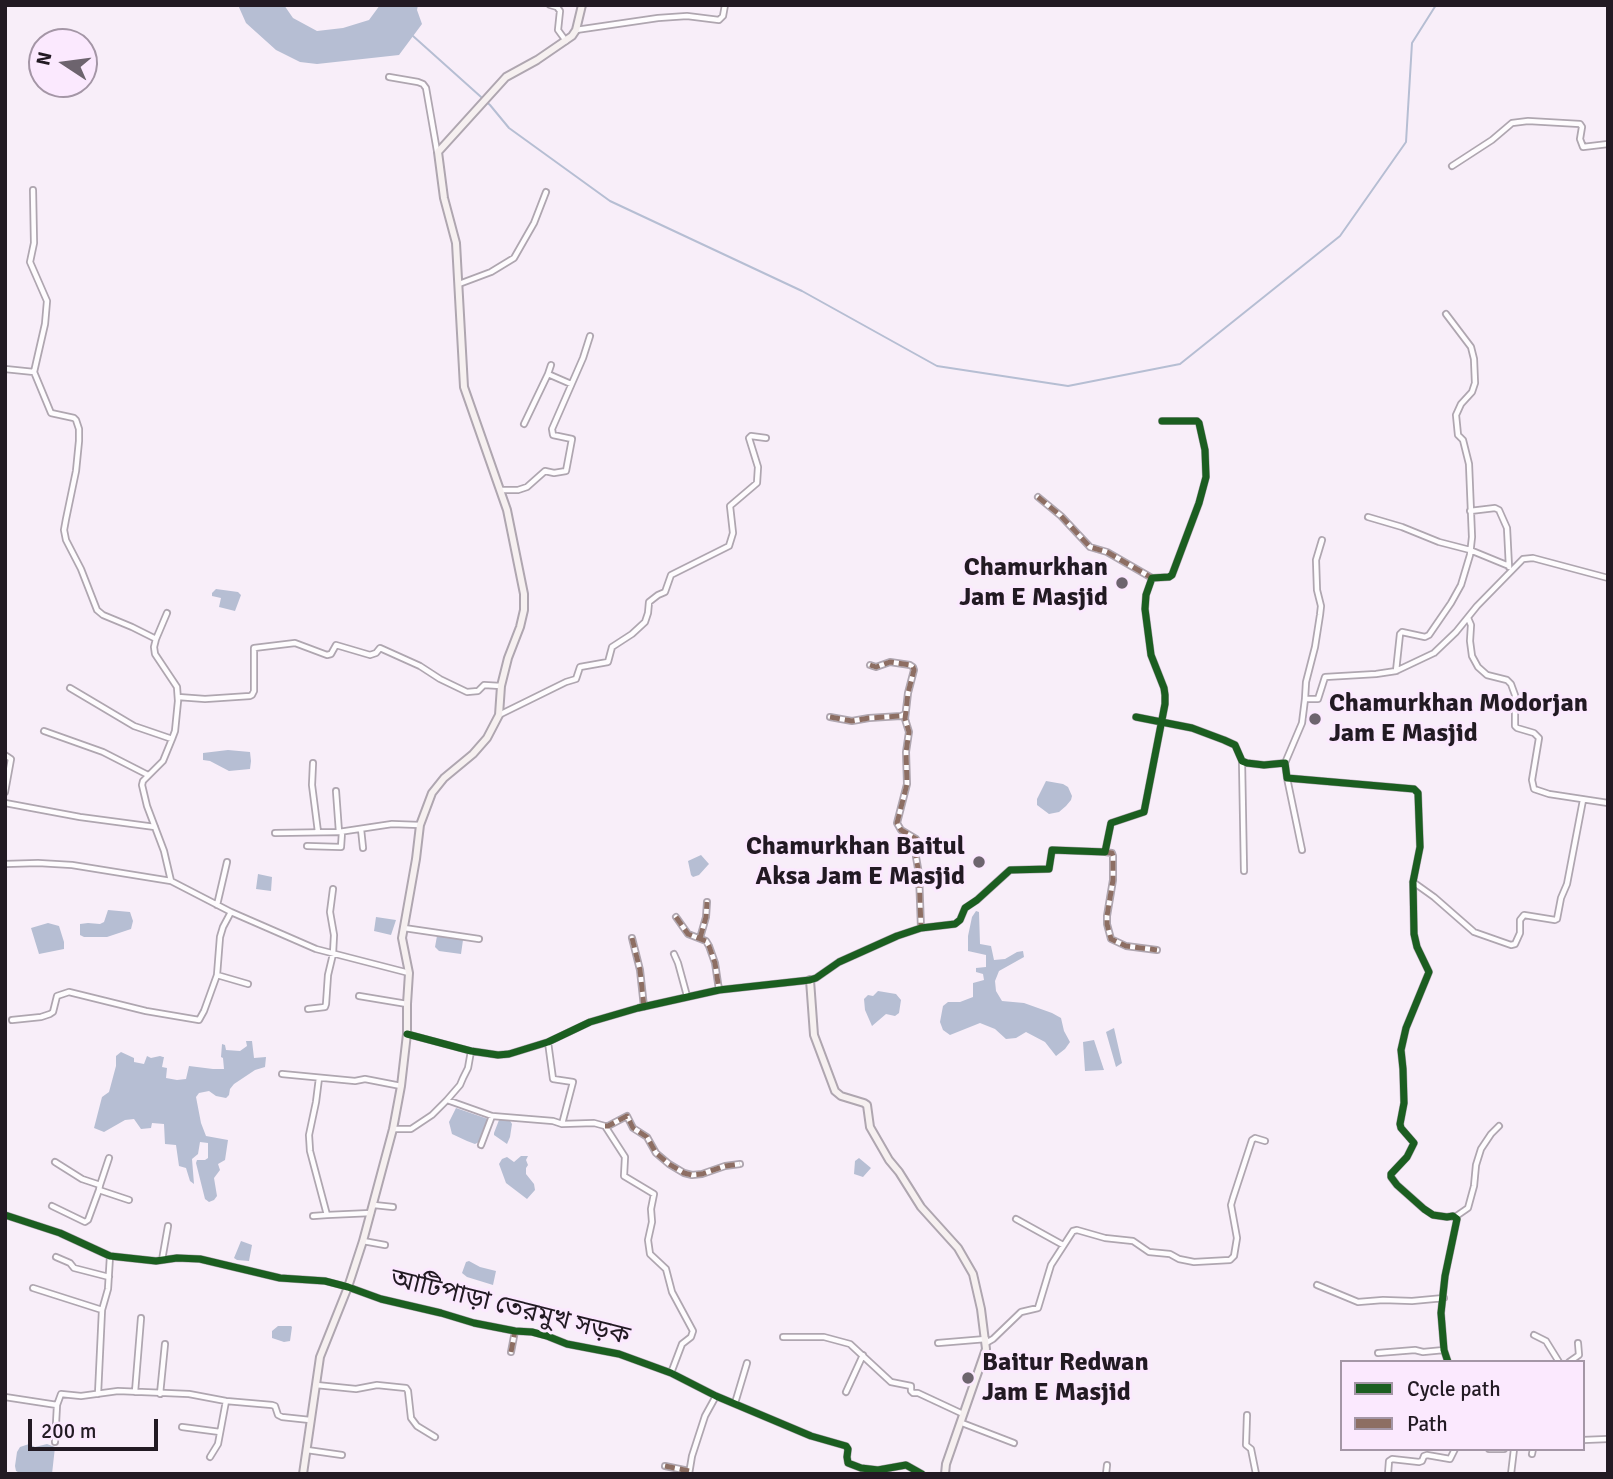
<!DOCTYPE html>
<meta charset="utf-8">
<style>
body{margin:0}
#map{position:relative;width:1613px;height:1479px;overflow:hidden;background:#f8eef9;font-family:Signika,sans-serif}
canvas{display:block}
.frame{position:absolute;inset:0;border:7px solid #221a23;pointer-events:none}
.legend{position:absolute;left:1340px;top:1360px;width:245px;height:91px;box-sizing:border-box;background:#fbe9fe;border:2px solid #a496a6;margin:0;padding:9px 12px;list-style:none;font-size:21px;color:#221a23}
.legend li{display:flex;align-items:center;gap:14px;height:35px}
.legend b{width:35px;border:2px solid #a496a6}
.north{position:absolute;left:28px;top:28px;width:70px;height:70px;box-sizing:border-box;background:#fbe9fe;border:2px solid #a496a6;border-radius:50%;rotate:283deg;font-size:19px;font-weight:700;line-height:28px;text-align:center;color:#221a23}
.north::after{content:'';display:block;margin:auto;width:24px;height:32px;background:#6d646e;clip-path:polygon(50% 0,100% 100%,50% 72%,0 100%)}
.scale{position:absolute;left:28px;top:1419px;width:130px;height:32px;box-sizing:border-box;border:4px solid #221a23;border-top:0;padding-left:9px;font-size:21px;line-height:24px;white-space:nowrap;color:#221a23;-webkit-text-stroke:5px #fbe9fe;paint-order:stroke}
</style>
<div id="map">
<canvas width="1613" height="1479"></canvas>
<div class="frame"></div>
<ul class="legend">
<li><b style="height:9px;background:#1b5e20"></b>Cycle path</li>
<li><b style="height:9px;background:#8d6e63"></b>Path</li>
</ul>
<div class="north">N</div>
<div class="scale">200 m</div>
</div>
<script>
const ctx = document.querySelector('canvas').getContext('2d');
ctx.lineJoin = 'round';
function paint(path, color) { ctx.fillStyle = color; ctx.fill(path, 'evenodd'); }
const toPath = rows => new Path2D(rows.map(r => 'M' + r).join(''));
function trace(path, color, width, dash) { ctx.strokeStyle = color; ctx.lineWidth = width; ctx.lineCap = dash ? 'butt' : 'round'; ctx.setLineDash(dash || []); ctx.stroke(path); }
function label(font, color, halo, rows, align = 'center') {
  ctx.font = font + ' Signika,"Noto Sans Bengali",sans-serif'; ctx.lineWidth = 6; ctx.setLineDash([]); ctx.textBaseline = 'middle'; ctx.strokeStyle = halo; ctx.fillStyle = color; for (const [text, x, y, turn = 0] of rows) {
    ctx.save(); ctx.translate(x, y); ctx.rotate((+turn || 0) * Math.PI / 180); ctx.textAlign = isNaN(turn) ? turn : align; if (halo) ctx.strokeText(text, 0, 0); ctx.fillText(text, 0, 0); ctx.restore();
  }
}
const water = toPath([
 [238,5,284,5,293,18,317,31,343,28,369,20,380,5,418,5,417,10,422,24,399,55,317,64,300,62,276,50,246,23],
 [216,589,238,592,241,595,235,611,219,607,221,598,212,596,212,593],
 [228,750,250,752,251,761,250,769,229,771,210,761,203,760,203,753],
 [1046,781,1063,784,1068,787,1072,796,1071,800,1066,806,1059,812,1049,814,1037,805,1037,799],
 [701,855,709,864,708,865,699,875,693,877,691,875,688,861],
 [258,874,272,877,271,891,256,889],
 [108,910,130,912,133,921,131,929,107,937,84,937,80,935,80,924,88,923,100,924,104,922],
 [976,911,979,912,980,944,991,946,994,960,1005,959,1017,952,1023,951,1024,957,999,971,995,981,996,991,1002,1001,1024,1003,1052,1013,1061,1018,1064,1031,1070,1042,1065,1049,1056,1056,1045,1042,1026,1032,1016,1038,1006,1039,995,1029,980,1023,950,1035,943,1030,940,1022,943,1006,948,1002,960,1002,973,997,973,983,984,980,983,974,976,972,976,968,986,967,986,955,968,951,968,936,972,917],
 [376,917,396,920,391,935,374,931],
 [48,923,59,926,64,942,64,949,39,954,31,928],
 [437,936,463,940,461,954,439,951,435,947],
 [878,991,896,994,901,1000,899,1013,895,1016,886,1014,872,1026,865,1010,864,999,868,995,873,996],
 [1114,1028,1122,1063,1116,1067,1106,1032],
 [1094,1040,1104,1070,1085,1071,1083,1042],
 [246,1041,252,1041,254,1058,266,1057,265,1067,255,1070,234,1084,230,1089,229,1095,226,1098,216,1096,209,1091,199,1093,196,1097,201,1123,206,1136,228,1140,225,1160,218,1164,220,1170,214,1178,217,1196,214,1200,209,1202,205,1199,196,1163,197,1160,205,1160,208,1158,208,1143,200,1142,198,1154,192,1159,194,1184,190,1181,186,1168,179,1166,176,1145,165,1144,164,1124,152,1123,151,1128,141,1129,134,1119,125,1120,104,1132,94,1128,102,1097,109,1092,116,1066,116,1056,121,1052,134,1058,134,1062,144,1064,147,1056,151,1058,160,1056,163,1057,164,1057,162,1067,167,1068,166,1078,177,1080,186,1079,189,1066,213,1069,224,1069,223,1058,221,1057,222,1044,225,1045,226,1050,240,1051,247,1046],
 [456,1108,488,1119,479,1142,475,1144,467,1141,452,1134,449,1122],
 [509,1119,512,1124,510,1137,507,1144,494,1135,494,1133,499,1120],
 [521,1156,528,1156,526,1160,528,1165,526,1168,526,1174,534,1184,535,1190,527,1199,506,1183,499,1164,502,1159,507,1157,514,1162],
 [859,1158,871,1168,863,1177,854,1174,855,1161],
 [241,1241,252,1245,249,1261,237,1260,234,1258],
 [469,1261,480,1267,496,1271,493,1285,467,1277,462,1273,466,1262],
 [278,1326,291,1326,292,1327,290,1341,284,1342,272,1338,272,1331],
 [29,1444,35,1447,47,1444,55,1447,52,1474,22,1474,16,1471,15,1466,17,1452,20,1447]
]);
const stream = toPath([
 [413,36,490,105,509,128,610,201,802,291,937,366,1068,386,1180,364,1340,236,1406,142,1412,43,1436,5]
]);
const street = toPath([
 [550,5,557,7,560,11,558,30,566,41],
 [576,30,658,18,687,16,719,20,723,16,725,5],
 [389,77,418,82,423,84,426,88,437,151],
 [1452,166,1492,140,1512,123,1528,121,1580,124,1582,127,1580,139,1583,147,1608,144],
 [33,190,34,243,30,262,47,301,45,324,34,372],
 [459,284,491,272,514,258,534,223,546,192],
 [551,365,548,374,571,384],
 [5,369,34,372,51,413,74,418,76,420,79,429,79,441,76,471,66,519,64,530,66,540,81,569,97,610,103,615,132,627,156,639,154,647,155,654,177,687,178,701,175,731,172,739,163,761,143,781,142,785,147,806,164,851,171,881],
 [524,424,548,374],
 [501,490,518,490,527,487,545,471,554,473,566,471,572,439,553,435,552,429,583,358,590,336],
 [1038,497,1061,516,1090,547,1107,552,1152,578],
 [1470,511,1495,508,1499,510,1507,528,1509,567],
 [1368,517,1402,527,1439,542,1470,550,1509,566],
 [1468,618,1471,625,1470,641,1472,656,1478,667,1487,675,1507,680,1511,684,1515,695,1515,726,1517,728,1534,733,1539,738,1532,780,1534,789,1549,794,1608,803],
 [156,639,167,613],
 [870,665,876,667,890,662,910,665,913,667,914,670,908,693,905,719,909,732,906,752,907,784,897,823,901,830,916,839,919,844,916,857,919,874,921,928],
 [1396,671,1400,634,1402,632,1425,637,1429,635,1451,603,1461,585,1470,555,1472,537,1469,464,1463,440,1458,435,1456,415,1461,404,1472,392,1475,383,1474,359,1471,347,1446,314],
 [70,688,134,726,172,739],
 [178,697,205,699,250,696,252,695,254,691,254,648,295,643,327,655,331,654,336,645,370,655,376,653,380,648,420,666,440,679,467,692,478,691,484,685,501,686],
 [1305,699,1306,682,1315,647,1320,615,1321,606,1317,590,1316,560,1322,540],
 [499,715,566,682,576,679,580,667,608,662,612,647,632,634,645,622,648,613,649,602,658,595,665,592,671,575,729,546,733,533,730,506,757,483,758,467,749,438,751,436,766,438],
 [830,717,852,721,869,718,901,716,905,714],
 [1136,717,1192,728,1224,740,1235,745,1242,761,1247,763,1264,765,1285,763,1287,778,1414,789,1418,793,1420,847,1413,882,1414,934,1417,947,1429,972,1406,1028,1401,1050,1403,1069,1404,1103,1400,1124,1401,1128,1414,1143,1407,1157,1391,1174,1391,1177,1397,1185,1424,1209,1433,1215,1447,1217,1453,1216,1457,1219,1445,1276,1441,1313,1444,1350,1448,1362],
 [44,731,103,752,148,775],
 [5,755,11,759,5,792],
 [1242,761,1244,871],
 [313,763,312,785,318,832],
 [1285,763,1302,723,1305,699,1318,699,1325,677,1376,674,1396,671,1434,653,1456,632,1477,606,1523,559,1533,558,1608,578],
 [1287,778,1302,850],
 [336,791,339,832],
 [5,803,80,817,155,827],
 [361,829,363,848],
 [275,833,339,832,392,824,420,825],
 [307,846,341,847,342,832],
 [1105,852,1112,853,1113,856,1113,880,1107,916,1107,924,1111,939,1126,946,1157,950],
 [5,864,38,863,72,865,171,881,231,912,316,949,409,973],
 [1413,882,1434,897,1474,932,1511,945,1515,944,1520,933,1520,920,1524,915,1555,920,1557,919,1561,898,1567,884,1583,800],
 [217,905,227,862],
 [676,917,688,934,706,941,709,946,715,963,719,990],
 [404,928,479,939],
 [632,938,640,970,644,1007],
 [700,938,706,917,707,902],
 [674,954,678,963,687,996],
 [217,975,248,984],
 [359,996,407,1004],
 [308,1009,325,1007,326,1004,328,975,333,954,334,935,330,912,333,889],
 [12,1020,41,1017,50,1014,53,1012,57,996,69,992,146,1011,199,1020,204,1011,217,975,220,937,223,927,231,912],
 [407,1034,471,1051,498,1055,509,1054,548,1042,590,1022,638,1008,719,990,810,980,816,978,839,962,897,936,921,928,955,924,960,920,965,908,977,900,1010,870,1049,869,1052,850,1105,852,1111,823,1144,812,1165,704,1165,695,1164,688,1151,655,1145,609,1146,595,1152,578,1169,577,1172,575,1199,503,1206,477,1205,450,1199,423,1197,421,1162,421],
 [548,1042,553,1079,573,1082,562,1124],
 [282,1074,355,1081,365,1079,401,1086],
 [319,1078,316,1102,309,1135,310,1151,327,1215,371,1213],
 [447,1100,460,1085,463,1078,468,1068,471,1051],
 [605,1126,608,1126,627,1116,633,1128,647,1137,656,1153,669,1164,684,1173,692,1175,702,1174,725,1166,740,1164],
 [393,1129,411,1129,432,1115,447,1100,492,1116,553,1121,562,1124,594,1123,605,1126,625,1157,624,1176,654,1194,651,1209,652,1222,648,1240,650,1254,666,1269,672,1292,693,1331,691,1337,682,1344,671,1373],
 [481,1145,492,1116],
 [55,1162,82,1179,100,1185,99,1190],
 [100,1185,109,1158],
 [374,1205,393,1207],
 [52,1206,85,1222,88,1220,99,1190,129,1200],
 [5,1215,60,1233,110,1256,156,1261,177,1258,200,1259,280,1278,325,1281,348,1287,381,1299,441,1313,474,1323,515,1331,532,1332,547,1336,567,1344,619,1354,671,1373,716,1396,811,1436,846,1446,848,1449,847,1457,848,1463,861,1468,878,1470,906,1465,922,1474],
 [313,1216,327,1215],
 [1455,1217,1468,1208,1474,1186,1476,1165,1481,1149,1491,1134,1499,1126],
 [1016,1219,1063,1245],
 [363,1241,385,1245],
 [56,1257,70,1263,74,1268,109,1277],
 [162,1260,168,1226],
 [1317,1285,1358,1302,1383,1300,1412,1301,1444,1298],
 [33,1288,102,1310],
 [1534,1335,1546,1341,1559,1362],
 [783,1337,824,1337,850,1344,891,1382,911,1386,911,1391,913,1393,918,1393,963,1414],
 [938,1343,986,1339],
 [986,1343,993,1339,1021,1312,1038,1308,1051,1265,1073,1231,1077,1230,1105,1238,1133,1241,1149,1252,1170,1254,1179,1259,1194,1262,1230,1260,1234,1256,1237,1238,1231,1205,1233,1198,1252,1140,1255,1138,1265,1141],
 [511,1352,515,1331],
 [1378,1353,1415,1350,1423,1352,1444,1350],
 [1569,1362,1579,1355,1578,1343],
 [316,1385,356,1389,377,1385,406,1388,408,1391,411,1418,417,1426,435,1437],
 [135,1392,141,1318],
 [846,1392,863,1355],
 [98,1394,102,1310,108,1289,110,1256],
 [160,1394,165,1344],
 [5,1397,57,1405,61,1394,81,1396,118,1391,189,1394,226,1401,272,1405,275,1406,278,1415,282,1417,310,1420],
 [735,1403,747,1363],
 [1247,1415,1246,1445,1251,1449,1256,1474],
 [962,1423,1014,1443],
 [182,1427,220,1432],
 [1583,1440,1608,1439],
 [55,1442,57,1405],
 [1489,1449,1504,1449],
 [307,1450,342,1455],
 [1532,1454,1533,1449],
 [210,1457,218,1444,226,1401],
 [665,1466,689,1471],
 [689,1474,692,1456,705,1416,716,1396],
 [1106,1474,1107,1465],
 [1388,1474,1389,1461,1392,1459,1419,1462,1422,1461,1424,1456,1427,1455,1450,1459,1455,1449],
 [1511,1474,1514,1449]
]);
const secondary = toPath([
 [810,980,814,1035,835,1091,841,1096,864,1103,867,1105,870,1127,889,1160,899,1172,921,1207,958,1248,973,1274,981,1309,986,1349,946,1464,945,1474],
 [303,1474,320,1357,348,1287,363,1241,393,1129,401,1086,407,1034,407,1004,409,973,402,938,416,859,420,825,432,793,444,778,473,754,487,738,499,715,501,686,508,658,520,627,524,610,524,594,507,510,464,387,456,243,444,198,438,152,506,77,537,60,572,36,576,30,582,5]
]);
const quiet = toPath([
 [1038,497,1061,516,1090,547,1107,552,1152,578],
 [870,665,876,667,890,662,910,665,913,667,914,670,908,693,905,719,909,732,906,752,907,784,897,823,901,830,916,839,919,844,916,857,919,874,921,928],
 [830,717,852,721,869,718,901,716,906,714],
 [1105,852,1112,853,1113,856,1113,880,1107,916,1107,924,1111,939,1126,946,1157,950],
 [676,917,688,934,706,941,709,946,715,963,719,990],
 [632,938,640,970,644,1007],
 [700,938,706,917,707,902],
 [605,1126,608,1126,627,1116,633,1128,647,1137,656,1153,669,1164,684,1173,692,1175,702,1174,725,1166,740,1164],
 [511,1352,515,1331],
 [665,1466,689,1471]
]);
const cycleway = toPath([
 [1136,717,1192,728,1224,740,1235,745,1242,761,1247,763,1264,765,1285,763,1287,778,1414,789,1418,793,1420,847,1413,882,1414,934,1417,947,1429,972,1406,1028,1401,1050,1403,1069,1404,1103,1400,1124,1401,1128,1414,1143,1407,1157,1391,1174,1391,1177,1397,1185,1424,1209,1433,1215,1447,1217,1453,1216,1457,1219,1445,1276,1441,1313,1444,1350,1448,1362],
 [407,1034,471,1051,498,1055,509,1054,548,1042,590,1022,638,1008,719,990,810,980,816,978,839,962,897,936,921,928,955,924,960,920,965,908,977,900,1010,870,1049,869,1052,850,1105,852,1111,823,1144,812,1165,704,1165,695,1164,688,1151,655,1145,609,1146,595,1152,578,1169,577,1172,575,1199,503,1206,477,1205,450,1199,423,1197,421,1162,421],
 [5,1215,60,1233,110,1256,156,1261,177,1258,200,1259,280,1278,325,1281,348,1287,381,1299,441,1313,474,1323,515,1331,532,1332,547,1336,567,1344,619,1354,671,1373,716,1396,811,1436,846,1446,848,1449,847,1457,848,1463,861,1468,878,1470,906,1465,922,1474]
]);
const markers = [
 [1122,583,7,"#6d646e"],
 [1315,719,7,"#6d646e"],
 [979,862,7,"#6d646e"],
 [968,1378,7,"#6d646e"]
];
const poiNames = [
 ["Chamurkhan",1108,568],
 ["Jam E Masjid",1108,598],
 ["Chamurkhan Modorjan",1329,704,"left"],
 ["Jam E Masjid",1329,734,"left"],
 ["Chamurkhan Baitul",965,847],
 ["Aksa Jam E Masjid",965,877],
 ["Baitur Redwan",982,1363,"left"],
 ["Jam E Masjid",982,1393,"left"]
];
const streetNames = [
 ["আটিপাড়া তেরমুখ সড়ক",510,1308,14]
];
paint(water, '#b6bed3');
trace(stream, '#b6bed3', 2);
trace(street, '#afa6b0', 8);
trace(secondary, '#afa6b0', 10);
trace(street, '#fefcfe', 4.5);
trace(secondary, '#f6f0f0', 6);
trace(quiet, '#8d6e63', 5, [10, 5]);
trace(cycleway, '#1b5e20', 7);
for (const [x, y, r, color] of markers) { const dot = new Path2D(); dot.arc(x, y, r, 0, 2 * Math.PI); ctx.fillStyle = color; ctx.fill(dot); trace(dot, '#fbe9fe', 2.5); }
label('bold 26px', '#221a23', '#fbe9fe', poiNames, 'right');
label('26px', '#221a23', '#fbe9fe', streetNames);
</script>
